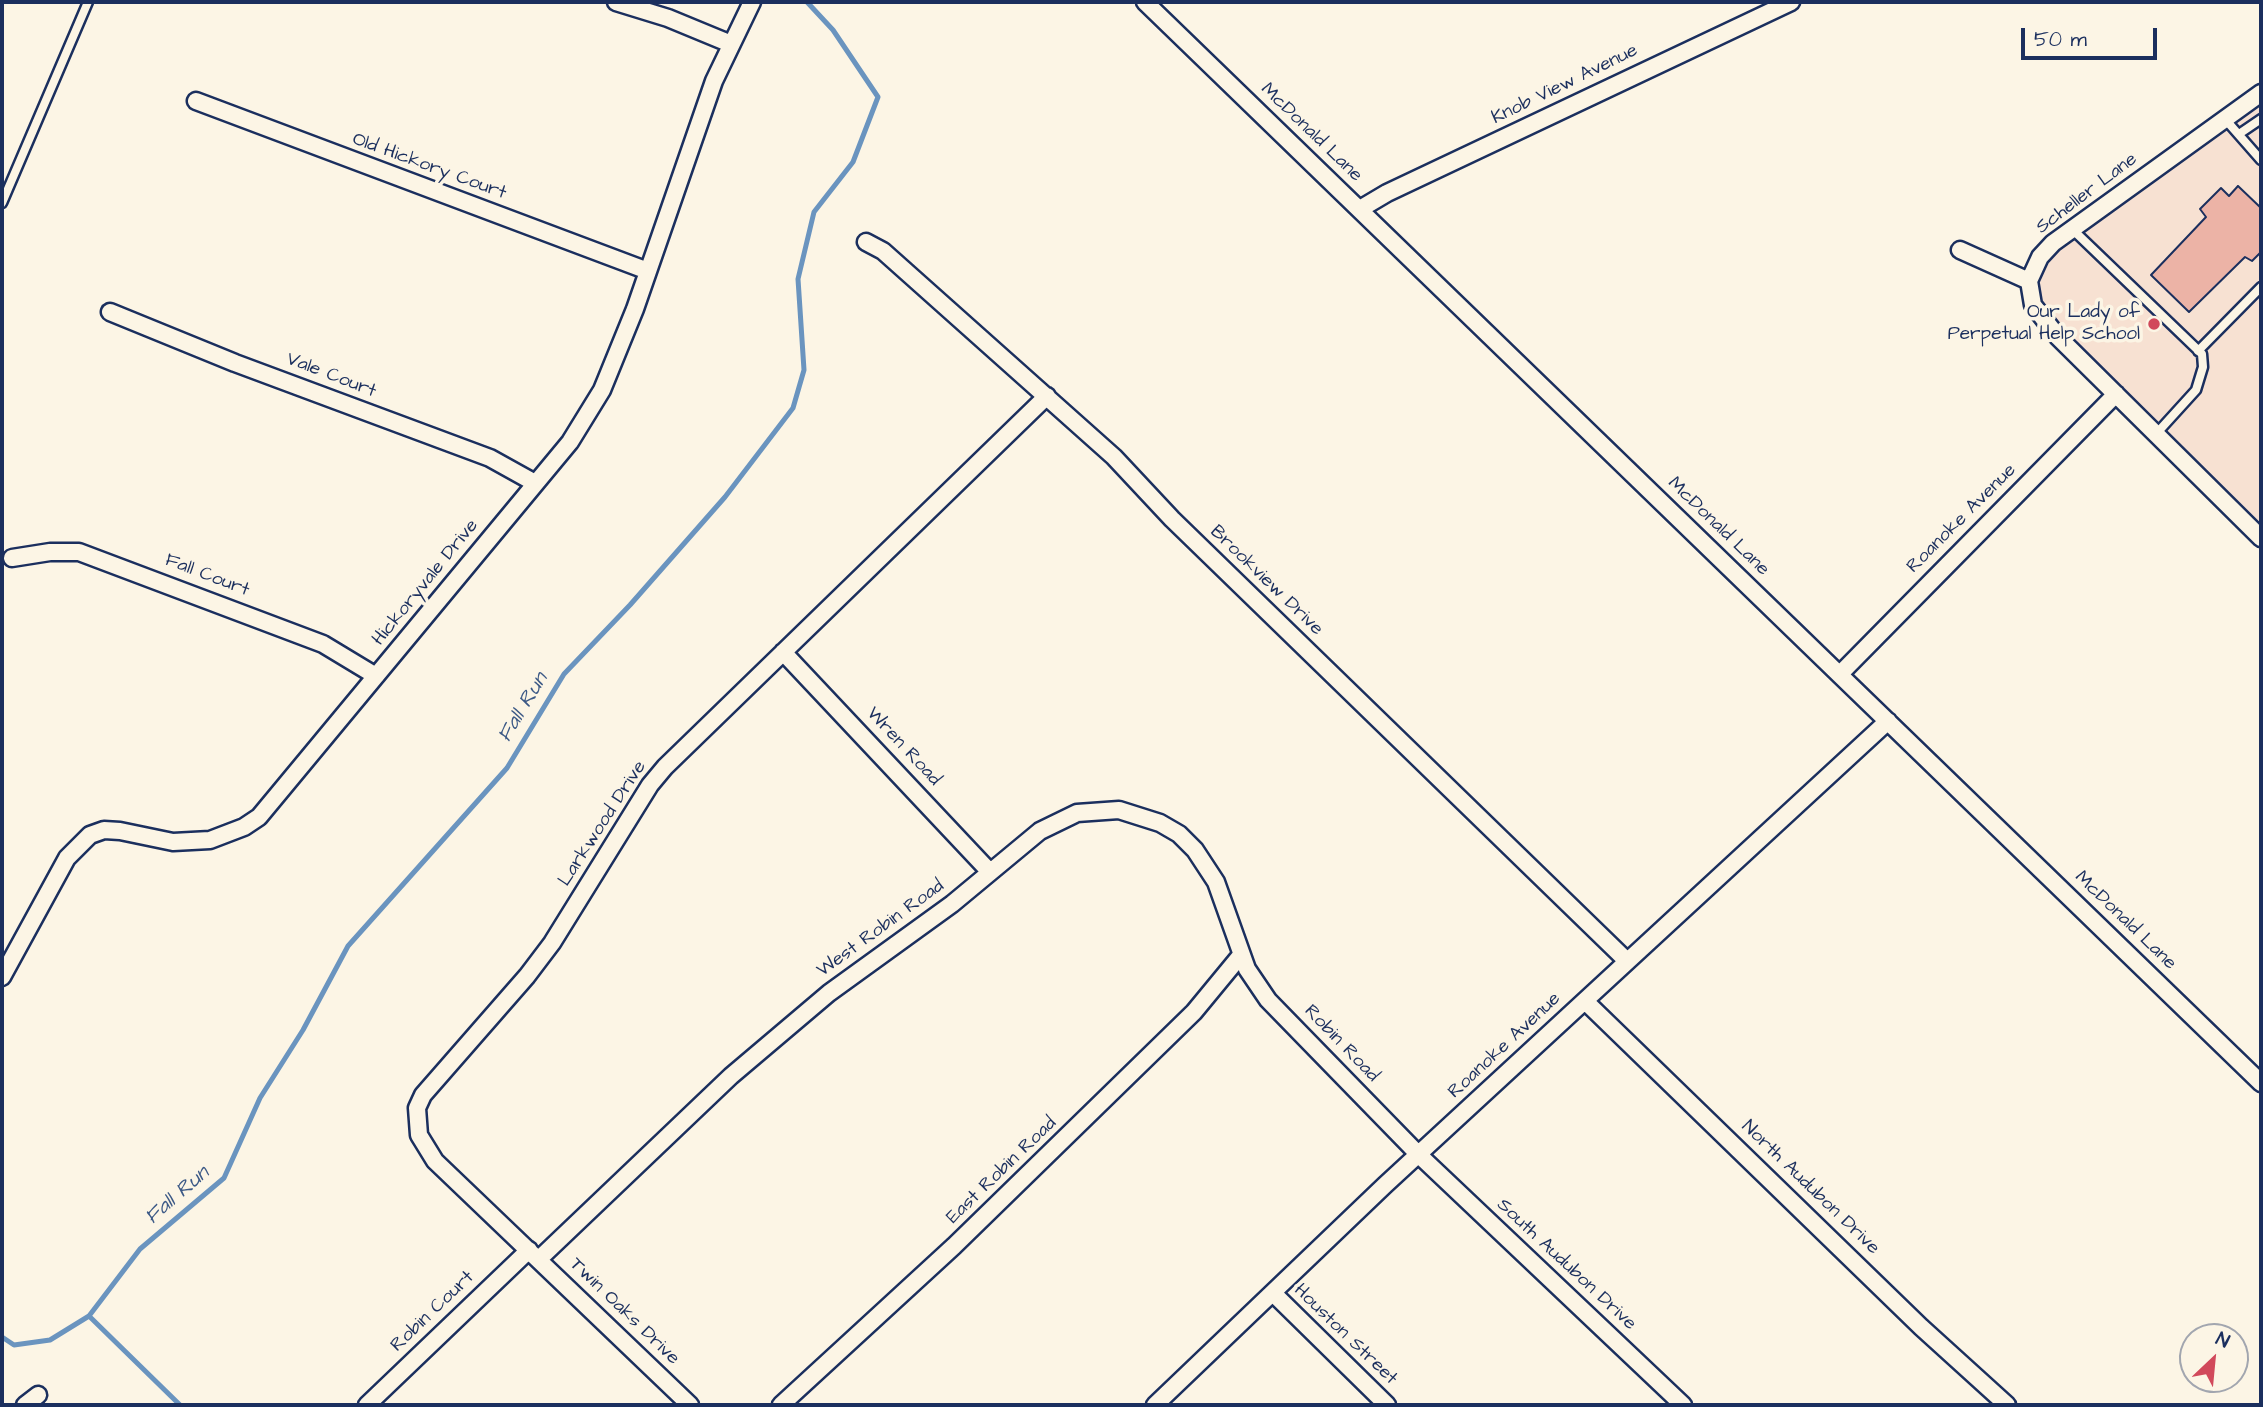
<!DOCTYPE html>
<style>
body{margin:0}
#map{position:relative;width:2263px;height:1407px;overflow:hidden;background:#fcf5e5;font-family:"Architects Daughter",sans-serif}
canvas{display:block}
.frame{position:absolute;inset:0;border:4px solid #1b2f5e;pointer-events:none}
.north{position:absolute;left:2179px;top:1323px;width:70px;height:70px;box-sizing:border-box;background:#fcf5e5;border:2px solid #a2a6af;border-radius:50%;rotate:26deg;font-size:19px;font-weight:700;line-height:28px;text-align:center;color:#1b2f5e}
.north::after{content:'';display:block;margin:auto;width:24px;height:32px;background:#d1495b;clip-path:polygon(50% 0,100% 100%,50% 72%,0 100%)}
.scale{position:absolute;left:2021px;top:28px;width:136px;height:32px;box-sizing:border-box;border:4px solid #1b2f5e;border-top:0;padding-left:9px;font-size:21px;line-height:24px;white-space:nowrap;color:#1b2f5e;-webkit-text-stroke:5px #fcf5e5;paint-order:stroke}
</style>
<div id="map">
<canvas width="2263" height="1407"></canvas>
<div class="frame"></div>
<div class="north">N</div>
<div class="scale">50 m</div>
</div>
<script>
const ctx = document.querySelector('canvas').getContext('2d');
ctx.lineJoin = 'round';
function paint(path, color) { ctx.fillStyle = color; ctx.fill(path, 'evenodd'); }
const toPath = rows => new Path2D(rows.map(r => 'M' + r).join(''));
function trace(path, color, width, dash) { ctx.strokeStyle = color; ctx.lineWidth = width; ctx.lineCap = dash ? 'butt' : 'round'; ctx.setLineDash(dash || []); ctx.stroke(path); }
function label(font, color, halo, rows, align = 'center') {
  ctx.font = font + ' "Architects Daughter",sans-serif'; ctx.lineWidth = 7; ctx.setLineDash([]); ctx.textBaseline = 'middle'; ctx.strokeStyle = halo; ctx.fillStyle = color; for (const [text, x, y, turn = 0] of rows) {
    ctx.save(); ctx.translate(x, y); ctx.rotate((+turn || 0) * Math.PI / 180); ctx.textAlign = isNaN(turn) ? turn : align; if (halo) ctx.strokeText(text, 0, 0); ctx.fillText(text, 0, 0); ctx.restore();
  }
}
const built = toPath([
 [2261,93,2261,538,2037,311,2031,272,2040,257]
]);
const stream = toPath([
 [89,1316,180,1405],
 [2,1337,14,1345,50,1340,89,1316,140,1249,224,1178,260,1098,303,1030,348,946,507,768,564,674,630,605,725,497,793,408,804,370,798,279,814,212,853,162,878,97,833,30,807,2]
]);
const building = toPath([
 [2238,186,2261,208,2261,252,2252,261,2245,257,2189,312,2151,275,2206,217,2200,209,2221,188,2229,196,2238,186]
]);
const service = toPath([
 [2225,119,2261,160],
 [2239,134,2261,119],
 [2,203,88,2],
 [2072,229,2202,354,2203,367,2196,390,2156,434],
 [2198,351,2261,287]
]);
const minor = toPath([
 [616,2,668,18,731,44],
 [1145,2,2261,1083],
 [2261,93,2053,243,2040,257,2029,281,2033,305,2058,337,2261,538],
 [196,101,648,271],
 [1360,209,1387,193,1791,2],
 [866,242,883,251,1114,457,1172,519,1627,961],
 [1960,250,2029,281],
 [110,312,235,363,490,458,535,483],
 [12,558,50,552,79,552,323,644,376,676],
 [783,652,990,872],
 [1840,674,2116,394],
 [2,977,67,858,90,835,104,830,120,831,173,842,210,840,244,827,259,817,570,442,602,390,635,309,714,81,752,2],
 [1585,1001,1921,1327,2007,1405],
 [539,1259,731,1076,829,993,952,904,1040,831,1077,813,1119,810,1160,823,1179,834,1195,850,1216,882,1247,969,1268,1000,1419,1155,1683,1405],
 [1274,1294,1387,1405],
 [25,1405,38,1395],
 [367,1405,529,1250],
 [690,1405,435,1161,419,1135,417,1108,423,1095,527,976,552,943,650,785,665,767,1047,396],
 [781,1405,954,1246,1194,1012,1241,955],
 [1155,1405,1385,1185,1888,721]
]);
const markers = [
 [2154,324,7,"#d1495b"]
];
const streetNames = [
 ["Knob View Avenue",1565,85,-26],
 ["McDonald Lane",1311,133,44],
 ["Old Hickory Court",429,167,20],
 ["Scheller Lane",2087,194,-37],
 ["Vale Court",331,376,21],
 ["Roanoke Avenue",1962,519,-45],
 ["McDonald Lane",1718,527,44],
 ["Fall Court",207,576,21],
 ["Brookview Drive",1266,581,44],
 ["Hickoryvale Drive",426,583,-51],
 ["Wren Road",903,747,47],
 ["Larkwood Drive",603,824,-57],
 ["McDonald Lane",2125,921,44],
 ["West Robin Road",881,929,-36],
 ["Robin Road",1341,1044,46],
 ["Roanoke Avenue",1505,1046,-43],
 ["East Robin Road",1002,1171,-44],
 ["North Audubon Drive",1810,1188,44],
 ["South Audubon Drive",1566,1265,43],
 ["Robin Court",433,1312,-44],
 ["Twin Oaks Drive",624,1312,44],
 ["Houston Street",1345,1335,44]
];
const poiNames = [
 ["Our Lady of",2140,313],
 ["Perpetual Help School",2140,335]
];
const waterNames = [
 ["Fall Run",524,708,-59],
 ["Fall Run",178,1196,-41]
];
paint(built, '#f7e1d2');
trace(stream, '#6a94bf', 5);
paint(building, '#ecb3a6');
trace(building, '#1b2f5e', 2);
trace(service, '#1b2f5e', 13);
trace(minor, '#1b2f5e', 21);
trace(service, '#fcf5e5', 8);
trace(minor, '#fcf5e5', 16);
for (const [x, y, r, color] of markers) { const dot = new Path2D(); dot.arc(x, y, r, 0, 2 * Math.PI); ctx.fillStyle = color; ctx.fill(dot); trace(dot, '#fcf5e5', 2.5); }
label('19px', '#1b2f5e', '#fcf5e5', streetNames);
label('19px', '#1b2f5e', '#fcf5e5', poiNames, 'right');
label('italic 21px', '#3c5986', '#fcf5e5', waterNames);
</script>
